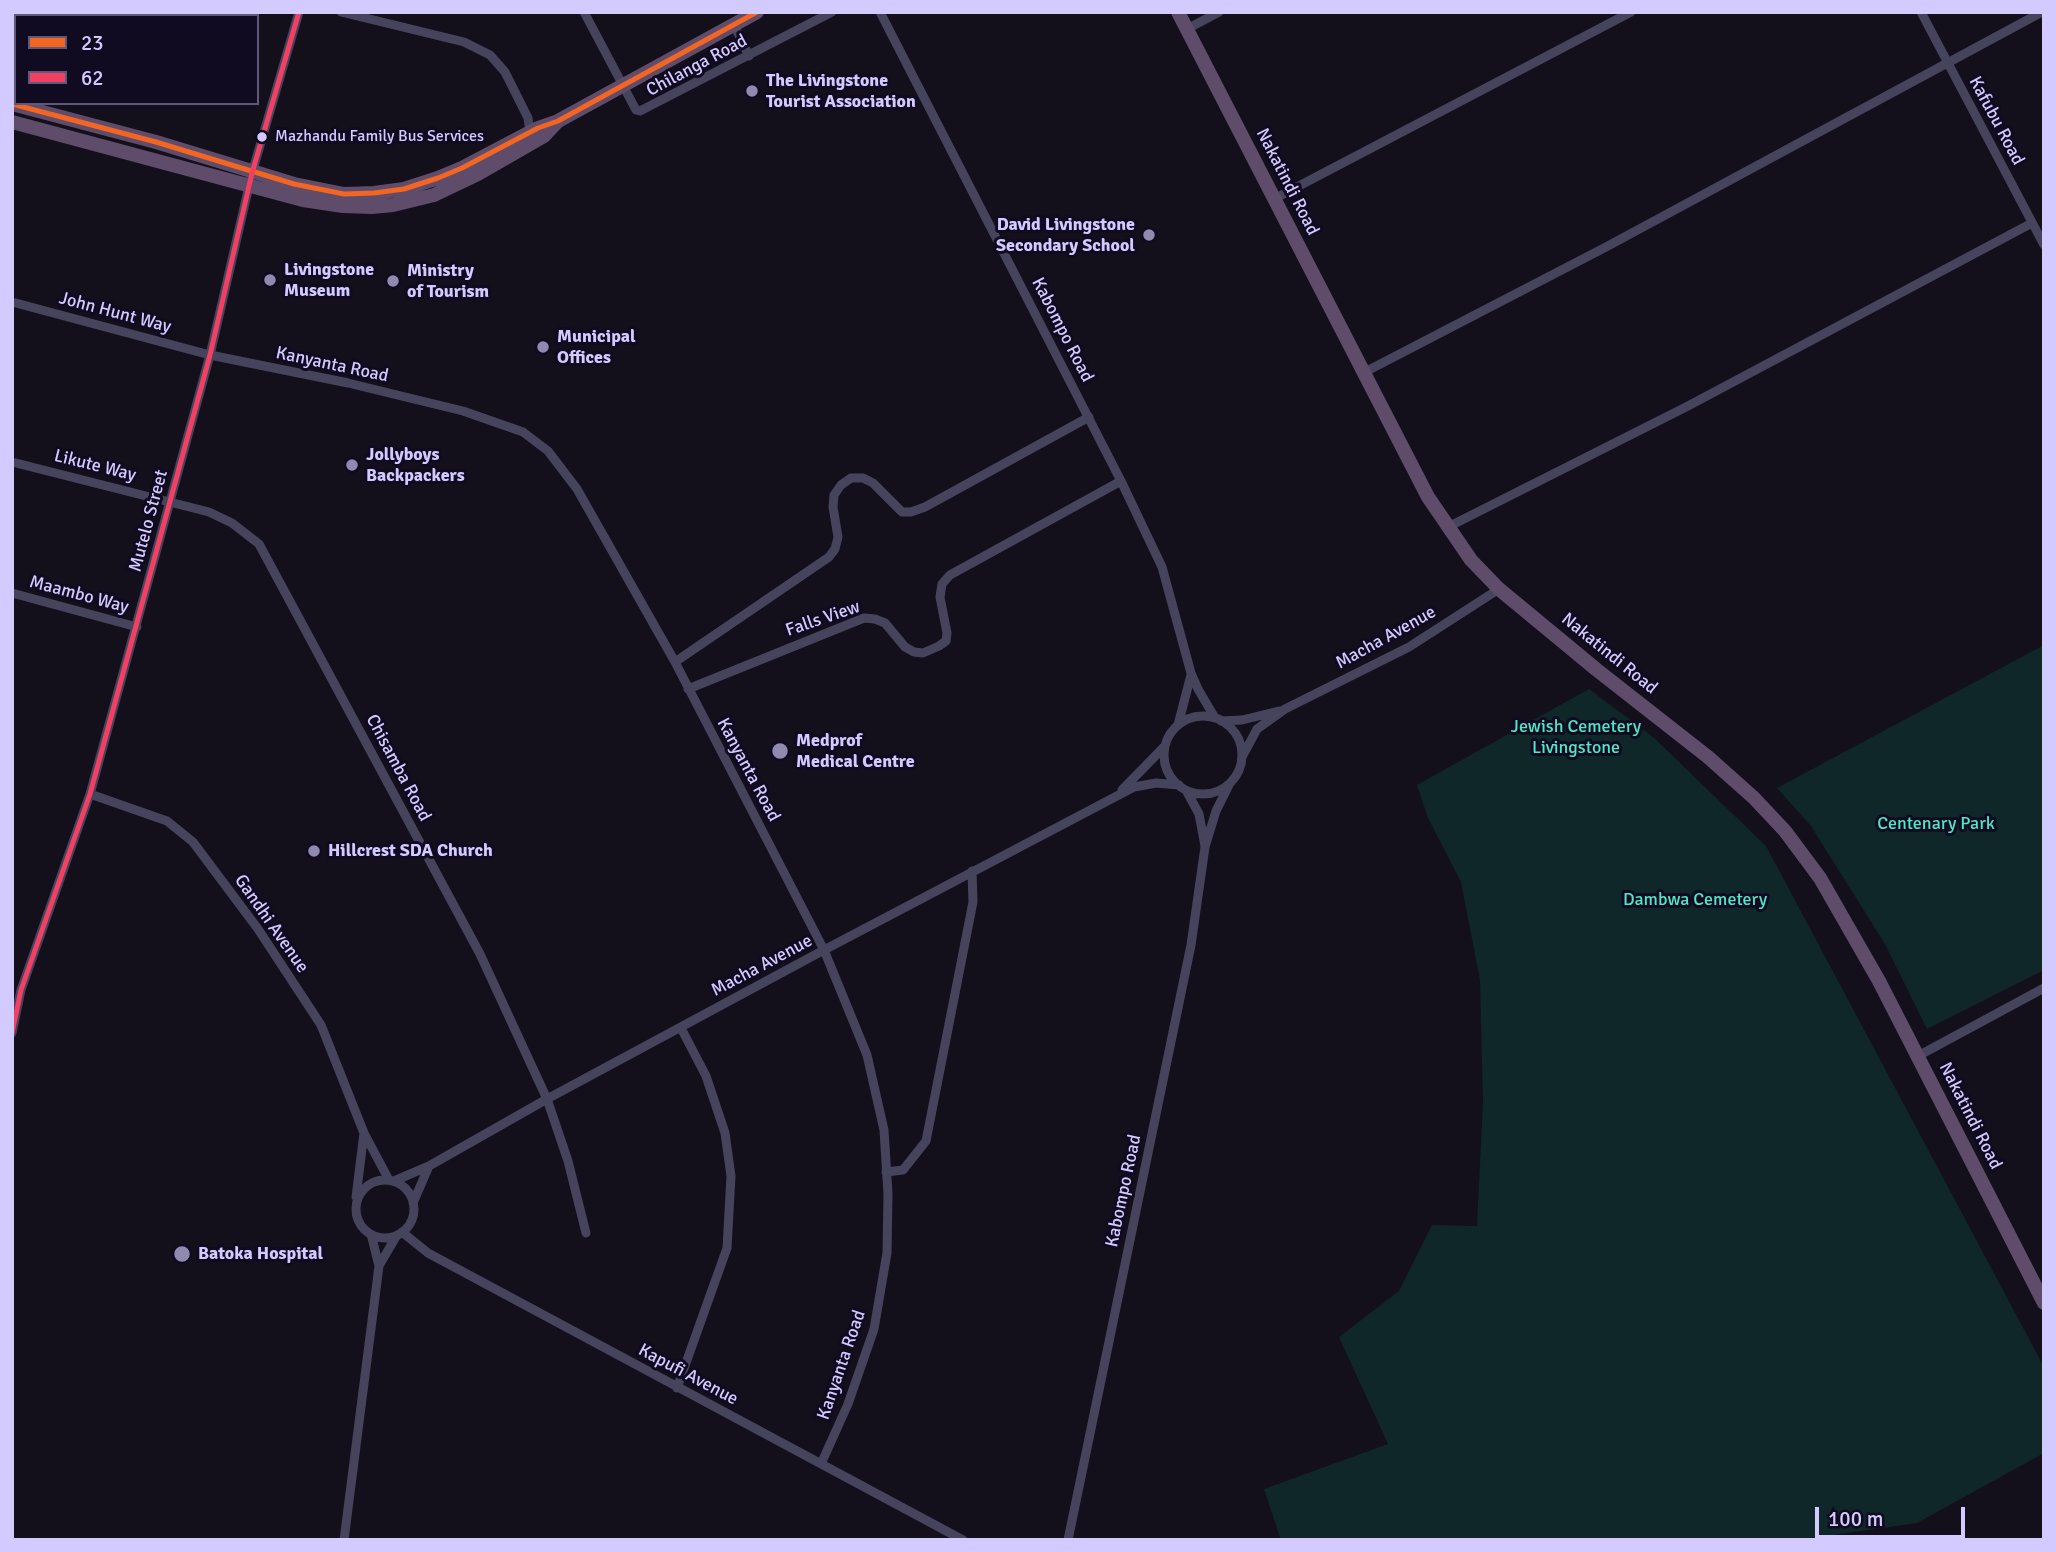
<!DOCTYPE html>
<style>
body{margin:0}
#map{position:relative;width:2056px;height:1552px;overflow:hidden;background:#13101c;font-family:Signika,sans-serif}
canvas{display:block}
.frame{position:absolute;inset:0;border:14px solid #d3cbff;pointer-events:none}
.legend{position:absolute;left:14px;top:14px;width:245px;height:91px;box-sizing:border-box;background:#100b21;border:2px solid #5e587a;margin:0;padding:9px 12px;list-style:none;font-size:21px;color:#d3cbff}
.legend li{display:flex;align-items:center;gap:14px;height:35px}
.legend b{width:35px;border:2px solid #5e587a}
.scale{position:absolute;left:1815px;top:1507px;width:150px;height:32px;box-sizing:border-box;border:4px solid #d3cbff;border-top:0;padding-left:9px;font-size:21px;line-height:24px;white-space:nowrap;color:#d3cbff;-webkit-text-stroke:5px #100b21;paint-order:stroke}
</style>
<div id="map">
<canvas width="2056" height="1552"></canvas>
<div class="frame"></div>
<ul class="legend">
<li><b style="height:9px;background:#f26522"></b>23</li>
<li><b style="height:9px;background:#f24062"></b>62</li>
</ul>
<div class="scale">100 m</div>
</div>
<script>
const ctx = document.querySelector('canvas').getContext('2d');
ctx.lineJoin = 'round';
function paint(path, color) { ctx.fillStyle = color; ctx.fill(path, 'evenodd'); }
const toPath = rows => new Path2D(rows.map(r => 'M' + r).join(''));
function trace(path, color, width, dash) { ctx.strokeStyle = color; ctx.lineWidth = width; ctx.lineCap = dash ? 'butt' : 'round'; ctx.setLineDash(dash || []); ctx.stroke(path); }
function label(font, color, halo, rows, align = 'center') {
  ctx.font = font + ' Signika,sans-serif'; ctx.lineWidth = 6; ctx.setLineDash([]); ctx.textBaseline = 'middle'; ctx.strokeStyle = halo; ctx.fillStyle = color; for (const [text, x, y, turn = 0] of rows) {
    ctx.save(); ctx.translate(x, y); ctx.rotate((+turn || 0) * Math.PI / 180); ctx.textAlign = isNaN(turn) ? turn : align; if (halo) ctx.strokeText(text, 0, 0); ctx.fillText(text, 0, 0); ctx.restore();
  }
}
const green = toPath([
 [2044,645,2044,970,1927,1029,1885,944,1811,826,1777,788],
 [1589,689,1653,737,1766,846,2044,1367,2044,1453,1917,1523,1799,1540,1281,1540,1264,1489,1388,1444,1339,1337,1399,1291,1432,1225,1477,1226,1483,1102,1480,980,1461,882,1428,818,1417,785]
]);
const minor = toPath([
 [341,12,464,42,490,55,505,72,528,118,530,132],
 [584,12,636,110,640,111,832,12],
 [880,12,1121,481,1162,567,1191,673,1198,689,1215,718],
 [1921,12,2044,245],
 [734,25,749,56],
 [1187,29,1219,12],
 [1274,199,1631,12],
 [12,302,210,355,348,383,463,411,523,432,548,451,577,489,675,662,824,950,867,1055,884,1130,888,1194,887,1253,874,1329,848,1404,821,1464],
 [1363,373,1606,247,2042,12],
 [12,462,209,512,232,523,259,544,480,954,547,1099,568,1161,586,1233],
 [1448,527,1688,406,2032,223],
 [12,593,137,627],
 [675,662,829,557,835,549,838,537,833,507,834,495,841,485,851,478,863,478,873,483,902,512,911,512,925,507,1089,417],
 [688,689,864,618,875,619,885,623,905,647,914,652,923,653,939,646,946,641,947,633,940,597,942,584,950,575,1121,481],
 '1164 755a39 39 0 1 1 78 0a39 39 0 1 1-78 0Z',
 [1221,721,1242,720,1279,711],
 [1178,725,1191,675],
 [1242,757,1257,729,1285,709,1409,647,1499,589],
 [1122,790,1165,746],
 [1186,790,1199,814,1205,846],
 [90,794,167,821,193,842,258,929,321,1025,364,1133,389,1180],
 [12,1033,21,990,90,794,210,355,252,173,299,12],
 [1918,1056,2044,988],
 [886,1172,903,1170,926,1141,973,902,972,871],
 '356 1209a29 29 0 1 1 58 0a29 29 0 1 1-58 0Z',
 [394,1181,429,1166,547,1099,824,950,1134,787,1156,783,1179,785],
 [356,1197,364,1133],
 [413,1203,429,1166],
 [402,1232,428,1253,963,1540],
 [380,1264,397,1235],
 [677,1388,727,1248,731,1176,725,1133,706,1076,681,1028],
 [344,1540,379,1266,371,1234],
 [1068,1540,1191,945,1205,847,1216,811,1229,785]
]);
const trunk = toPath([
 [1178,12,1428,497,1471,560,1499,589,1597,670,1708,757,1754,798,1785,831,1820,878,1879,981,2044,1303],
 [12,104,156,142,294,184,344,194,374,193,404,189,438,178,462,168,538,128,558,121,757,12],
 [12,122,303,200,343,206,372,207,393,205,434,195,478,174,544,136,557,122]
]);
const bus1 = toPath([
 [12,104,156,142,294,184,344,194,374,193,404,189,438,178,462,168,538,128,558,121,757,12]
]);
const bus2 = toPath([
 [12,1033,21,990,90,794,210,355,252,173,299,12]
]);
const markers = [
 [752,91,7,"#908ab0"],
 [262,137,6,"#d3cbff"],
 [1149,235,7,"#908ab0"],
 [270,280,7,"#908ab0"],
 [393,281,7,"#908ab0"],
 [543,347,7,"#908ab0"],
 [352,465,7,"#908ab0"],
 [780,751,9,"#908ab0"],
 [314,851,7,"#908ab0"],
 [182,1254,9,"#908ab0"]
];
const busNames = [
 ["Mazhandu Family Bus Services",275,137]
];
const streetNames = [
 ["Chilanga Road",697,66,-28],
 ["Kafubu Road",1996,121,62],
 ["Nakatindi Road",1287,182,63],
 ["John Hunt Way",115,313,15],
 ["Kabompo Road",1062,330,63],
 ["Kanyanta Road",332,365,12],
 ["Likute Way",95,466,14],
 ["Mutelo Street",149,521,-75],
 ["Maambo Way",79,595,15],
 ["Falls View",823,619,-19],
 ["Macha Avenue",1386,638,-29],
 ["Nakatindi Road",1609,654,39],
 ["Chisamba Road",398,768,62],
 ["Kanyanta Road",748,770,62],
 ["Gandhi Avenue",271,924,55],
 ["Macha Avenue",762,966,-28],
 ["Nakatindi Road",1970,1116,63],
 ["Kabompo Road",1124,1191,-78],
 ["Kanyanta Road",842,1365,-71],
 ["Kapufi Avenue",688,1375,28]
];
const poiNames = [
 ["The Livingstone",766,81],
 ["Tourist Association",766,102],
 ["David Livingstone",1135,225,"right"],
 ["Secondary School",1135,246,"right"],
 ["Livingstone",284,270],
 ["Museum",284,291],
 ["Ministry",407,271],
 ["of Tourism",407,292],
 ["Municipal",557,337],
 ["Offices",557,358],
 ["Jollyboys",366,455],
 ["Backpackers",366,476],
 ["Medprof",796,741],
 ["Medical Centre",796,762],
 ["Hillcrest SDA Church",328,851],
 ["Batoka Hospital",198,1254]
];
const parkNames = [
 ["Jewish Cemetery",1576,727],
 ["Livingstone",1576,748],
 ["Centenary Park",1936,824],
 ["Dambwa Cemetery",1695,900]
];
paint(green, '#0f2729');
trace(minor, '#46445d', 9);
trace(trunk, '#5e4c6a', 14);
trace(bus1, '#f26522', 5);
trace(bus2, '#f24062', 5);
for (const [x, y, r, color] of markers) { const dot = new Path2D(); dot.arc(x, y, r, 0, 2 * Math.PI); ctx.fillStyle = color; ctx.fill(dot); trace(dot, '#100b21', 2.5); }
label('16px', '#d3cbff', '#100b21', busNames, 'left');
label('18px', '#d3cbff', '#100b21', streetNames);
label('bold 18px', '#d3cbff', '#100b21', poiNames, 'left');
label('18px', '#4fe7c6', '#100b21', parkNames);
</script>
